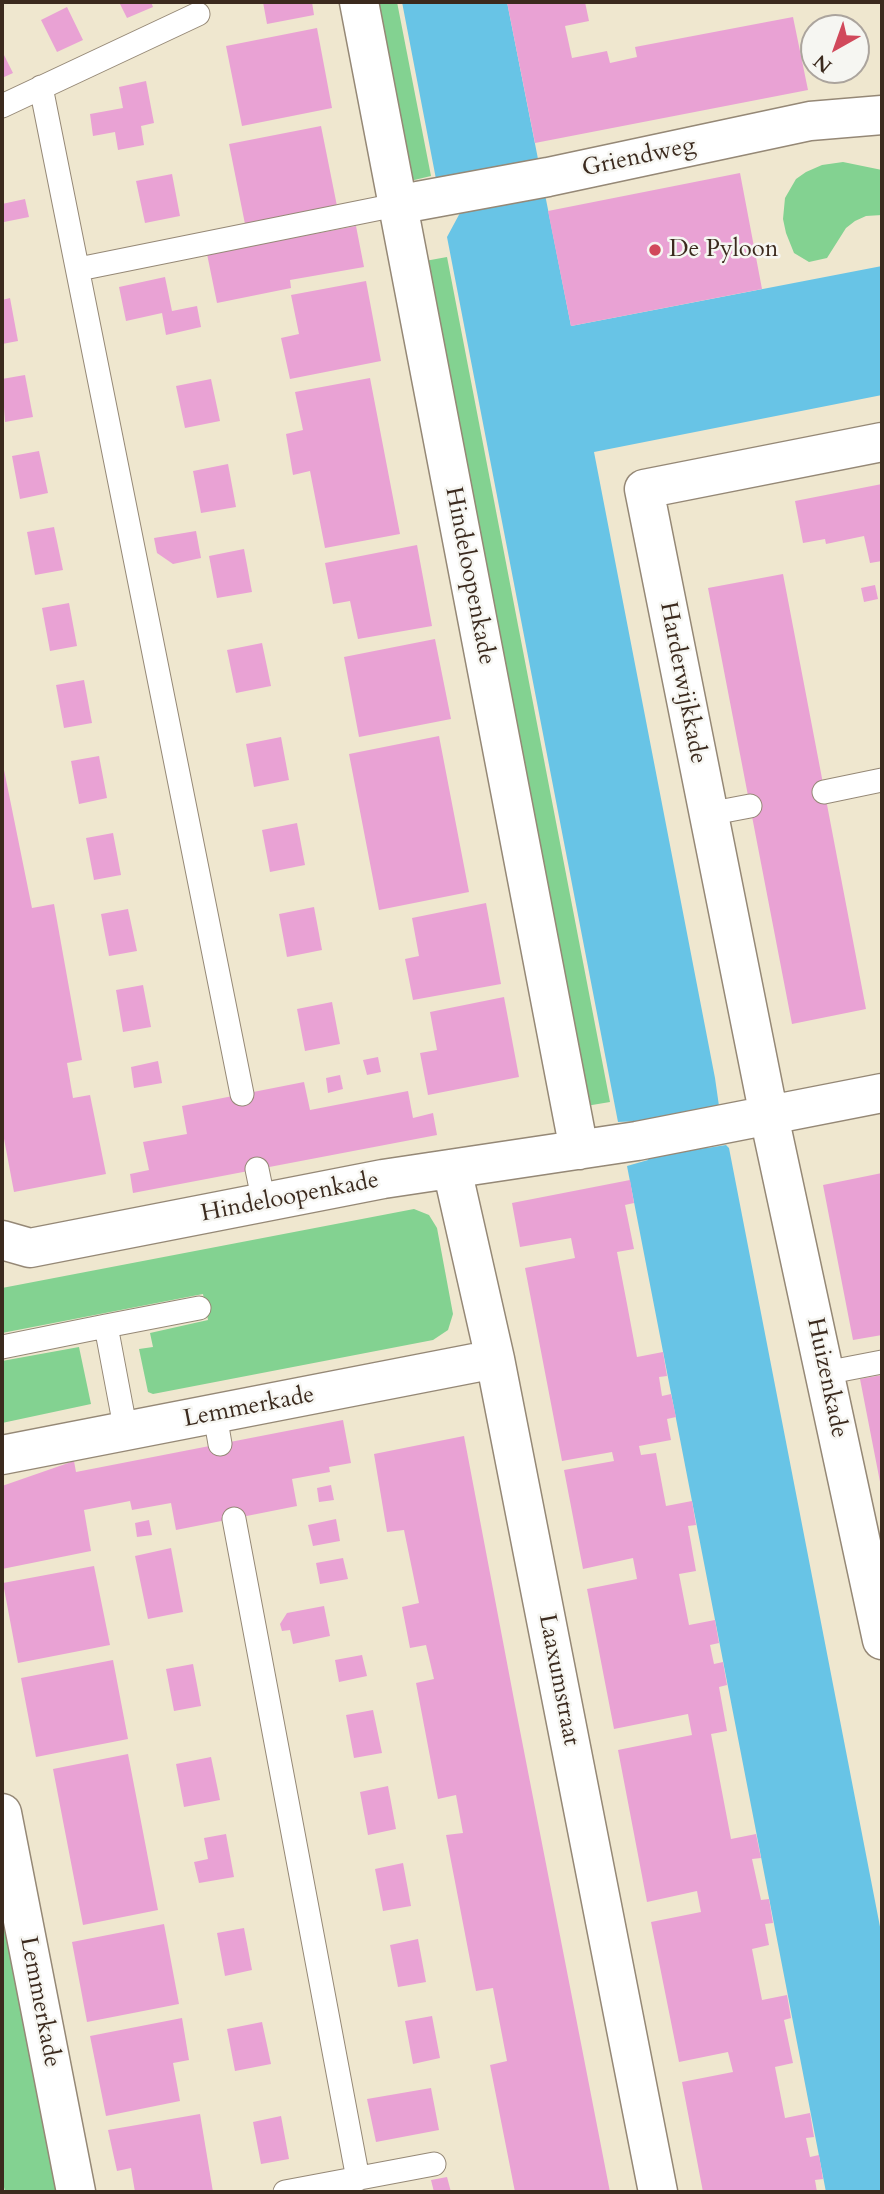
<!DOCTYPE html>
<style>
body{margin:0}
#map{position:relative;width:884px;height:2194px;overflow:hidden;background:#efe7cf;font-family:Cardo,serif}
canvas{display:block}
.frame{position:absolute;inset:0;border:4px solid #3b2a1e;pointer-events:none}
.north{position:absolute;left:800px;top:14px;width:70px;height:70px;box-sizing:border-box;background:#f6f6f2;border:2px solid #aba49d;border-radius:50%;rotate:220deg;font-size:19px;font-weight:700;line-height:28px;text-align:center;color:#3b2a1e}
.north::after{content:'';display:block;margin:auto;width:24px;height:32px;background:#d1495b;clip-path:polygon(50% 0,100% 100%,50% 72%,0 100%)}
</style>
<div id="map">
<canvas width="884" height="2194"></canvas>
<div class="frame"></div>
<div class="north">N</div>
</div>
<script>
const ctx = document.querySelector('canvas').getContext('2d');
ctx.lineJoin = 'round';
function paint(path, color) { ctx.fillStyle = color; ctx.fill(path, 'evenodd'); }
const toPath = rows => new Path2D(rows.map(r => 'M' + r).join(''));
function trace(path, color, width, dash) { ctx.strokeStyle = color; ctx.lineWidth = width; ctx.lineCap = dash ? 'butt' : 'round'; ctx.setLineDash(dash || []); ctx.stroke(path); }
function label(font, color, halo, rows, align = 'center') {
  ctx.font = font + ' Cardo,serif'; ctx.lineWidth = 5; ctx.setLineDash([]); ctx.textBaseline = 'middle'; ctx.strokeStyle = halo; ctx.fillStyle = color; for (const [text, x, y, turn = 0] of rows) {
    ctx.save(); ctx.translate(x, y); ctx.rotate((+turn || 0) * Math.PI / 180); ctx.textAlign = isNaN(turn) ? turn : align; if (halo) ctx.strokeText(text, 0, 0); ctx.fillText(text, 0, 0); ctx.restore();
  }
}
const green = toPath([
 [372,2,397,2,431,176,410,181],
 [843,162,882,170,882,215,866,216,855,221,846,228,827,258,809,262,794,253,786,233,783,219,785,198,796,179,806,172,822,165],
 [447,257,610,1102,586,1106,425,261],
 [414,1209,429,1215,437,1228,453,1314,448,1330,433,1340,153,1394,148,1392,139,1349,153,1347,150,1333,208,1320,203,1294,2,1333,2,1288],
 [79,1347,91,1404,2,1423,2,1361],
 [2,1894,59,2192,5,2192,2,2177]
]);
const water = toPath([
 [402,2,507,2,571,326,882,266,882,395,594,452,715,1078,719,1106,699,1111,707,1148,726,1145,729,1148,882,1937,882,2192,826,2192,627,1166,648,1160,641,1121,618,1122,447,237,461,211,436,179]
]);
const building = toPath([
 [119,2,151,2,153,7,127,18],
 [263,2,312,2,314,15,267,24],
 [507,2,585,2,589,21,565,26,572,58,607,51,610,63,637,57,635,47,793,17,808,90,535,143],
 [67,7,83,40,57,52,41,20],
 [317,28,332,108,242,126,226,46],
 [2,51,13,73,2,78],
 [146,81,154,123,141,126,144,145,118,150,115,132,93,136,90,114,123,108,119,87],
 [321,126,337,206,245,224,229,144],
 [740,173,762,289,571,326,548,211],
 [172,174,180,216,145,223,136,181],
 [25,199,29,217,4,222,2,204],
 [356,226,364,267,290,280,291,288,217,303,207,254],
 [165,277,172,311,197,306,201,327,166,335,162,313,126,321,119,287],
 [366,281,381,361,290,379,281,338,299,334,291,295],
 [10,298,18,341,2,344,2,300],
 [25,375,33,417,5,422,2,379],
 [370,378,400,534,325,548,310,471,293,475,286,434,303,430,295,392],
 [211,379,220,421,185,428,176,386],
 [39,451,48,493,20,499,12,456],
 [228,464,236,507,201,513,193,471],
 [882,484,882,561,870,563,864,536,826,544,825,539,803,543,795,501],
 [54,527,63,570,35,575,27,532],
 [196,531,201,558,173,564,157,553,154,538],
 [417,545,432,626,358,639,350,601,333,604,325,563],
 [244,549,252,592,217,598,209,556],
 [783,574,866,1009,792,1024,708,588],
 [875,585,878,599,864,602,861,588],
 [69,603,77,646,50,651,42,608],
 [435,639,451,719,359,737,344,657],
 [262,643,271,686,236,693,227,650],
 [84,680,92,723,64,728,56,685],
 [439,736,469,892,379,910,349,754],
 [281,737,289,780,254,787,246,744],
 [99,756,107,798,79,804,71,761],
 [2,760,32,908,54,904,82,1060,67,1063,73,1098,90,1095,106,1174,14,1192,2,1128],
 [297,823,305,865,270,872,262,830],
 [113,833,121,875,94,880,86,838],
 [486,903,501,984,413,1000,405,959,419,956,412,918],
 [314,907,322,950,287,957,279,914],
 [128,909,137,951,109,956,101,914],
 [143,985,151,1027,123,1032,116,990],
 [504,997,519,1077,428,1095,420,1053,437,1050,430,1012],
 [332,1002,340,1044,305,1051,297,1009],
 [378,1057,381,1072,367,1075,363,1060],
 [158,1061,162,1083,134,1088,131,1067],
 [340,1075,343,1089,328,1093,326,1078],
 [304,1082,310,1110,408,1091,413,1118,433,1113,437,1135,133,1193,130,1174,149,1170,143,1142,187,1134,182,1106],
 [882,1173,882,1335,853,1340,823,1185],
 [630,1180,634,1203,625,1205,634,1249,617,1252,627,1304,637,1357,663,1352,667,1376,659,1377,662,1396,671,1394,676,1417,667,1419,671,1440,639,1446,641,1455,656,1453,666,1506,692,1501,696,1525,688,1526,696,1571,679,1574,689,1625,715,1620,719,1643,710,1645,714,1664,723,1662,727,1685,719,1687,727,1731,711,1734,731,1839,756,1834,761,1858,752,1859,761,1900,769,1899,773,1923,765,1924,769,1945,752,1949,762,2000,787,1995,791,2018,784,2020,793,2063,775,2067,785,2118,810,2113,814,2137,806,2138,810,2157,819,2155,823,2179,815,2180,817,2192,703,2192,682,2082,733,2072,728,2052,679,2062,651,1922,701,1912,697,1891,647,1902,618,1750,692,1735,688,1714,614,1729,587,1589,637,1579,633,1558,583,1569,564,1470,614,1461,612,1452,562,1461,525,1268,575,1258,571,1238,520,1247,512,1203],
 [882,1375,882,1487,881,1487,860,1379],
 [343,1420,351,1463,329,1467,330,1472,292,1479,297,1506,176,1530,171,1503,132,1510,130,1501,84,1510,91,1551,2,1569,2,1486,74,1461,76,1472],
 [464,1436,515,1705,610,2192,515,2192,490,2065,507,2061,493,1988,476,1991,446,1835,463,1833,456,1795,438,1799,416,1683,434,1679,426,1645,410,1648,402,1607,419,1603,404,1530,387,1532,374,1454],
 [331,1485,334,1500,319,1502,317,1488],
 [336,1519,340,1541,313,1546,308,1525],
 [149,1520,152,1535,137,1537,135,1523],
 [171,1548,183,1612,148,1619,135,1556],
 [343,1558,348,1579,320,1584,316,1563],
 [94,1566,110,1645,18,1663,3,1583],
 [324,1606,330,1636,293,1644,290,1630,282,1631,280,1624,287,1613],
 [362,1655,367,1676,339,1682,335,1660],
 [113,1660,128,1739,36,1757,21,1678],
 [193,1664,201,1706,174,1711,166,1669],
 [373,1710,382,1753,354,1758,346,1715],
 [128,1754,158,1910,83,1925,53,1769],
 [211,1757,220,1800,184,1807,176,1764],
 [388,1786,396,1829,368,1835,360,1792],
 [226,1834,234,1877,199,1883,194,1862,208,1859,204,1838],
 [403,1863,411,1906,383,1911,375,1869],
 [164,1924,179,2004,87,2022,72,1942],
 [244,1928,252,1970,225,1976,217,1933],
 [418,1939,426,1982,398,1987,390,1945],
 [432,2016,440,2058,413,2064,405,2021],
 [182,2018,189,2060,173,2063,180,2101,106,2116,90,2036],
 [262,2022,271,2064,235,2071,227,2029],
 [431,2088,439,2130,376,2142,367,2099],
 [200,2114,213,2192,135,2192,131,2168,117,2171,108,2130],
 [281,2116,289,2159,261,2164,253,2122],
 [447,2177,451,2192,434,2192,431,2180]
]);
const lane = toPath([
 [41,87,242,1094],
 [2,106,198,14],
 [79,269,396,205],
 [824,792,882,780],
 [708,814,750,806],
 [257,1169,264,1203],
 [106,1326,199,1308],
 [2,1347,106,1326,126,1432],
 [825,1373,882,1362],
 [215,1415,220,1444],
 [234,1519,358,2179],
 [285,2192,434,2164]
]);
const street = toPath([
 [359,2,579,1150],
 [396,205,548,177,810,121,882,115],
 [882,442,644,489,769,1116,882,1640],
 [452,1169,495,1359,658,2192],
 [2,1240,30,1248,383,1179,637,1141,882,1093],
 [2,1455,495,1359],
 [2,1813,76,2192]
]);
const markers = [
 [655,250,7,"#d1495b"]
];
const streetNames = [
 ["Griendweg",639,158,-12],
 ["Hindeloopenkade",469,576,79],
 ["Harderwijkkade",682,683,79],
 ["Hindeloopenkade",290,1198,-11],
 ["Huizenkade",826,1378,78],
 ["Lemmerkade",249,1408,-11],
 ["Laaxumstraat",558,1680,79],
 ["Lemmerkade",39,2002,79]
];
const poiNames = [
 ["De Pyloon",669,250]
];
paint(green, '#83d291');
paint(water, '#68c4e6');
paint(building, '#e9a2d4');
trace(lane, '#958876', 25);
trace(street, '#958876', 41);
trace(lane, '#fff', 23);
trace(street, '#fff', 38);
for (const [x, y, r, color] of markers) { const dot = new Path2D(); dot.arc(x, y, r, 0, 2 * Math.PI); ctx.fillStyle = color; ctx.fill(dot); trace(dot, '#f6f6f2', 2.5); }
label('24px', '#3b2a1e', '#f6f6f2', streetNames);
label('24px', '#3b2a1e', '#f6f6f2', poiNames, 'left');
</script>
